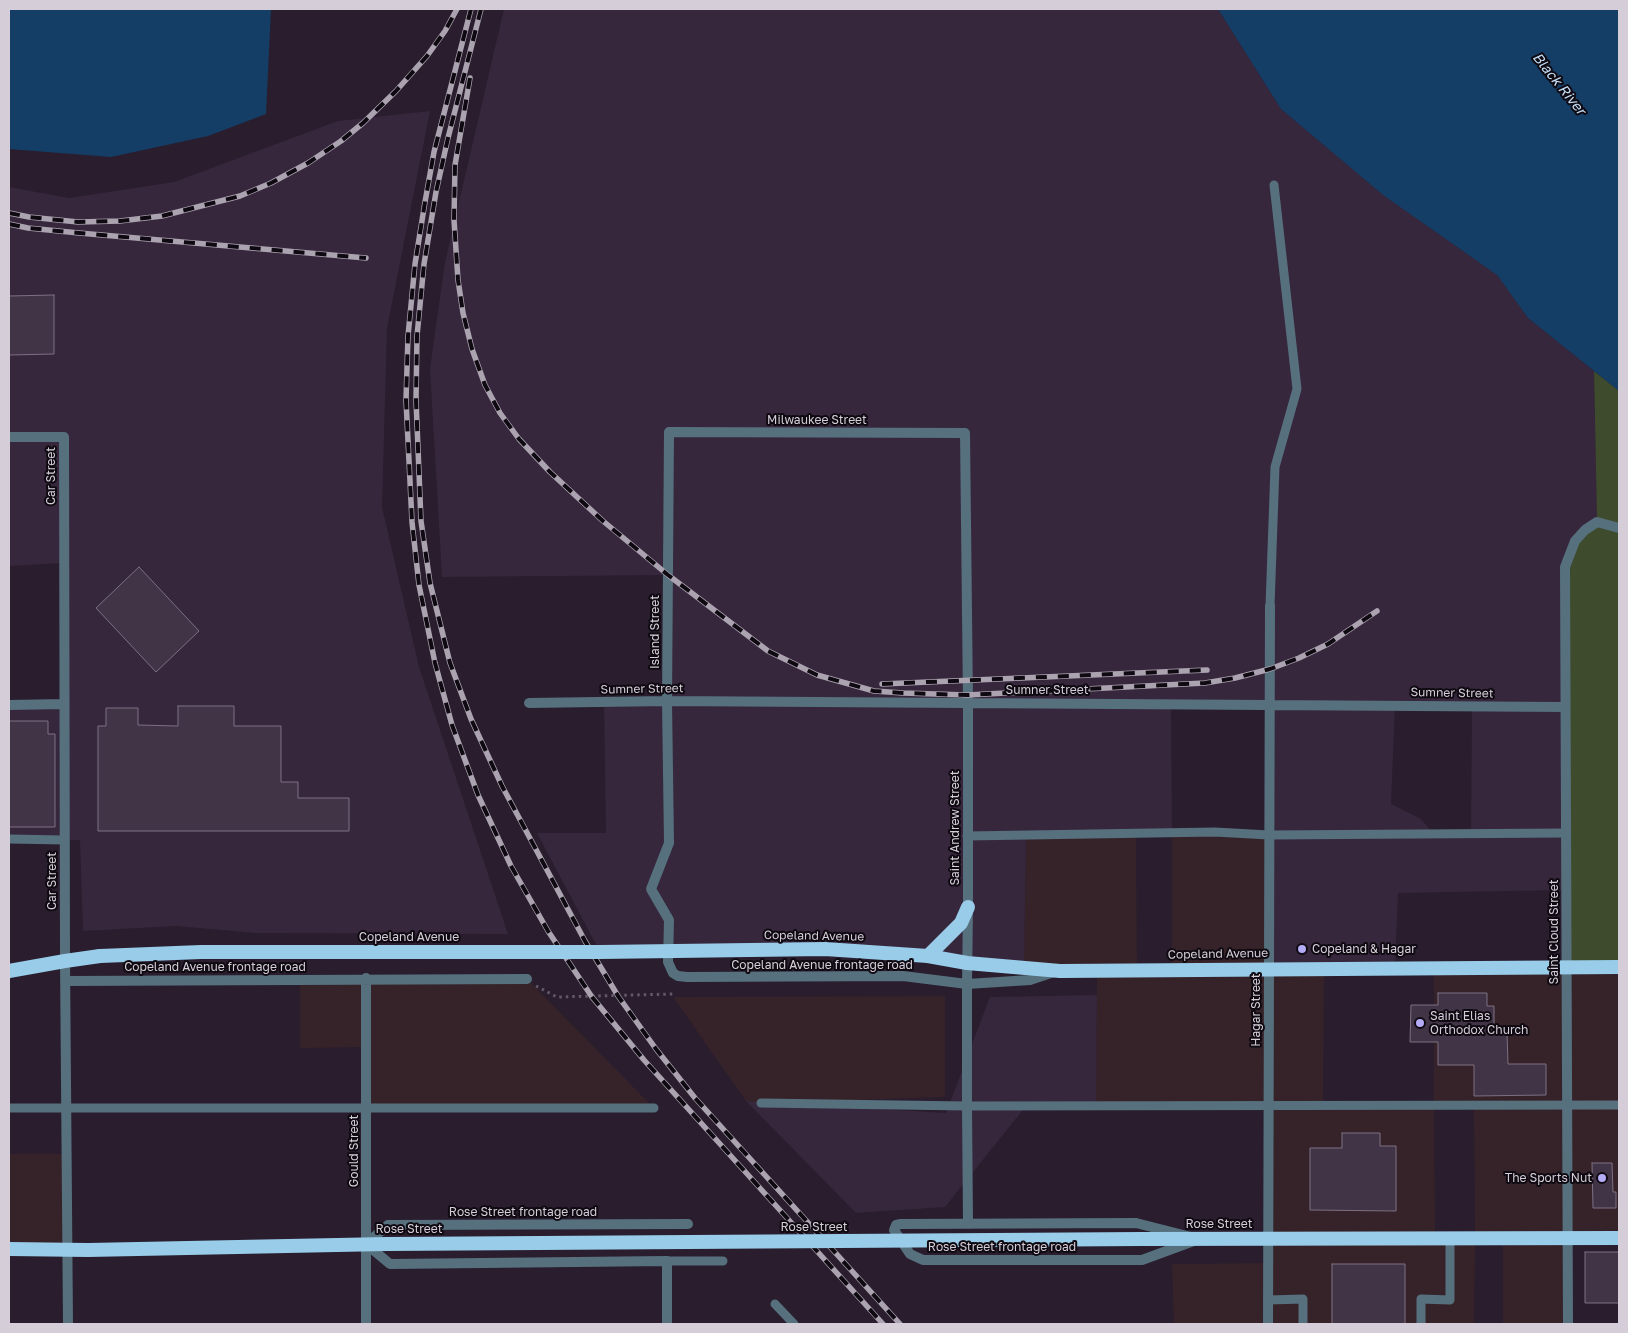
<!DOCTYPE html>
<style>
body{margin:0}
#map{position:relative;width:1628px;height:1333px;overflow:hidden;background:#291d2e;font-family:"Golos Text",sans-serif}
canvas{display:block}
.frame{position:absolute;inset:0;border:10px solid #d5ced9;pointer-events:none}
</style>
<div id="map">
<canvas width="1628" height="1333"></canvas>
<div class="frame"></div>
</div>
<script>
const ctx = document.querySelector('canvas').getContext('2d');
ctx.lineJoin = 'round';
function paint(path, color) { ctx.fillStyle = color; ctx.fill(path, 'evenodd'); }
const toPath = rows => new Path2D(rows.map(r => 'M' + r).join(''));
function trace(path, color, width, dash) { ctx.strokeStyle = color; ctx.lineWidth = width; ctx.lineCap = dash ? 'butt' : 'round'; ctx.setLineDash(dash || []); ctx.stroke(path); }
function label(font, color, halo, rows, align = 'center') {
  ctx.font = font + ' "Golos Text",sans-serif'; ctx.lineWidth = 4; ctx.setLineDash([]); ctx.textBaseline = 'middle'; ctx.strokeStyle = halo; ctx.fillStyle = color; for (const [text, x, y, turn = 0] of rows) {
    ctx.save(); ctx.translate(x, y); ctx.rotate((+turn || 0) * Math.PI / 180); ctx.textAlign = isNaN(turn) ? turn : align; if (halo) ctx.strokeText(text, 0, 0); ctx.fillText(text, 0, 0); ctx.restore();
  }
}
const commercial = toPath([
 [1136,833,1137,970,1172,969,1172,833,1269,835,1324,968,1323,1104,1434,1104,1434,968,1619,967,1619,1238,1568,1238,1568,1324,1503,1324,1503,1238,1475,1238,1474,1324,1174,1324,1172,1264,1268,1263,1268,1105,1096,1106,1097,971,1024,968,1026,835],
 [1434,1105,1474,1105,1475,1238,1435,1238],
 [300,979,527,979,654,1108,366,1109,366,1047,300,1048],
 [945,996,945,1097,761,1103,746,1101,673,997],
 [9,1154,66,1154,67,1249,9,1249]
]);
const built = toPath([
 [504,9,1218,9,1281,109,1383,195,1497,275,1528,318,1594,371,1597,522,1566,890,1398,893,1395,968,1269,968,1270,704,1171,703,1172,833,1026,835,1024,968,928,956,600,952,537,833,606,833,604,702,667,700,668,575,442,577,430,369,445,262],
 [1395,705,1472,706,1471,834,1434,834,1421,819,1391,804],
 [430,111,387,328,382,507,419,667,508,934,256,933,176,926,83,931,80,840,9,839,9,705,63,704,63,563,9,566,9,187,69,198,174,182,338,121],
 [1097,995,1096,1106,1026,1106,945,1207,856,1213,746,1101,946,1113,990,997]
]);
const green = toPath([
 [1594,371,1619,391,1619,967,1566,967,1565,567,1575,541,1597,522]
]);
const water = toPath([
 [9,9,271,9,266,114,208,136,111,157,9,149],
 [1218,9,1619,9,1619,391,1528,318,1497,275,1383,195,1281,109]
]);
const building = toPath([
 [54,295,54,354,9,355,9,296,54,295],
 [139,567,199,631,156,672,96,608,139,567],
 [178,706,234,706,234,726,281,726,281,782,298,782,298,798,349,798,349,831,98,831,98,726,106,726,106,708,138,708,138,725,178,726,178,706],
 [9,721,48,721,48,734,55,734,55,827,9,827,9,721],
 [1438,993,1487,993,1487,1006,1494,1006,1494,1033,1507,1033,1508,1064,1546,1064,1546,1095,1474,1096,1474,1065,1438,1065,1438,1042,1410,1042,1411,1005,1438,1005,1438,993],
 [1342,1133,1380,1133,1380,1146,1396,1146,1396,1211,1310,1210,1310,1148,1342,1148,1342,1133],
 [1592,1163,1612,1163,1613,1192,1616,1192,1616,1208,1593,1208,1592,1163],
 [1585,1252,1619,1252,1619,1303,1585,1303,1585,1252],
 [1332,1264,1405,1264,1405,1324,1332,1324,1332,1264]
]);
const path = toPath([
 [536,986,557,997,673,994]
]);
const service = toPath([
 [1270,606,1275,467,1297,389,1274,185],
 [967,836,1215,832,1269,835,1566,833],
 [9,839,64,840],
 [761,1103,967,1106,1619,1105],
 [9,1108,654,1108],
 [667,1261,723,1261],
 [1268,1300,1303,1299,1303,1324],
 [775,1304,794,1324],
 [1421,1324,1421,1299,1450,1300,1450,1238]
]);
const minor = toPath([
 [9,437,64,437,65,961,68,1324],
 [529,703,667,701,1565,707],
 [9,705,64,704],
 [366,978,366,1324],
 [65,981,527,979],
 [1136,1223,1199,1239,1142,1260,923,1260,910,1254,894,1230,896,1225,901,1224,1136,1223],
 [968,1224,967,1106,967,984,968,907,968,702,965,433,669,432,667,701,669,843,651,889,669,920,668,962,673,973,678,976,687,977,903,976,967,984,1030,980,1054,972],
 [667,1324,667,1261,390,1264,366,1244,388,1225,688,1224],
 [1268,1324,1270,606],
 [1568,1324,1565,567,1575,541,1585,530,1597,522,1619,528]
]);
const trunk = toPath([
 [928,956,967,963,1060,971,1619,967],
 [928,956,961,923,968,907],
 [9,971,65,961,100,956],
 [1143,1239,1619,1238],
 [9,1249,88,1250,387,1244]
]);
const rail = toPath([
 [471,9,434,152,425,202,415,264,408,336,406,400,412,522,419,585,435,663,452,725,478,795,511,866,548,931,592,997,644,1060,883,1324],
 [481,9,448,138,436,192,424,264,417,336,416,400,421,521,430,583,450,663,471,719,502,786,585,941,618,996,656,1049,695,1098,900,1324],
 [470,78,455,165,454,220,458,280,463,313,472,349,485,385,500,413,519,439,550,472,603,521,668,575,768,651,817,675,874,691,903,693,967,695,1205,683,1235,678,1270,669,1299,658,1328,644,1377,611],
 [9,213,29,217,78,222,120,221,162,216,240,196,271,183,308,163,341,141,363,123,396,91,427,56,445,31,457,9],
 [9,224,28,228,79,233,366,258],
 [882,684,1207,670]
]);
const trunkBridge = toPath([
 [100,956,201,952,600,952,825,949,928,956],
 [387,1244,1143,1239]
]);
const markers = [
 [1302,949,5,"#b5acf8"],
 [1420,1023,5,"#b5acf8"],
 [1602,1178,5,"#b5acf8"]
];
const streetNames = [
 ["Milwaukee Street",817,420],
 ["Car Street",51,476,-90],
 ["Island Street",655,632,-90],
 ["Sumner Street",642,689,-1],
 ["Sumner Street",1047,690],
 ["Sumner Street",1452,693,1],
 ["Saint Andrew Street",955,828,-90],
 ["Car Street",52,881,-90],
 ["Saint Cloud Street",1554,932,-90],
 ["Copeland Avenue",814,936,1],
 ["Copeland Avenue",409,937],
 ["Copeland Avenue",1218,954,-1],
 ["Copeland Avenue frontage road",822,965],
 ["Copeland Avenue frontage road",215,967],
 ["Hagar Street",1256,1010,-90],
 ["Gould Street",354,1151,-90],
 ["Rose Street frontage road",523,1212],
 ["Rose Street",1219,1224],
 ["Rose Street",814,1227],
 ["Rose Street",409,1229],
 ["Rose Street frontage road",1002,1247]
];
const poiNames = [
 ["Copeland & Hagar",1312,949],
 ["Saint Elias",1430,1016],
 ["Orthodox Church",1430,1030],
 ["The Sports Nut",1592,1178,"right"]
];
const waterNames = [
 ["Black River",1559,84,51]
];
paint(commercial, '#362329');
paint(built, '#37273d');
paint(green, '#3e4c2d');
paint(water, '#153e66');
paint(building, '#413446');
trace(building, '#7e7084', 1);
trace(path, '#635968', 3, [2.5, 4]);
trace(service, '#56707e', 9);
trace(minor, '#56707e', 10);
trace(trunk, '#98cce9', 14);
trace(rail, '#aba3b0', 5.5);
trace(rail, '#0f0a11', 4, [11]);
trace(trunkBridge, '#98cce9', 14);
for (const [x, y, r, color] of markers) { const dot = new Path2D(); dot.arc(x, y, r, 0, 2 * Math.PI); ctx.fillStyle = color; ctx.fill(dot); trace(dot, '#0f0a11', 2); }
label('12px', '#d5ced9', '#0f0a11', streetNames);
label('12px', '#d5ced9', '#0f0a11', poiNames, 'left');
label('italic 14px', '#c5def8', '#0f0a11', waterNames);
</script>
